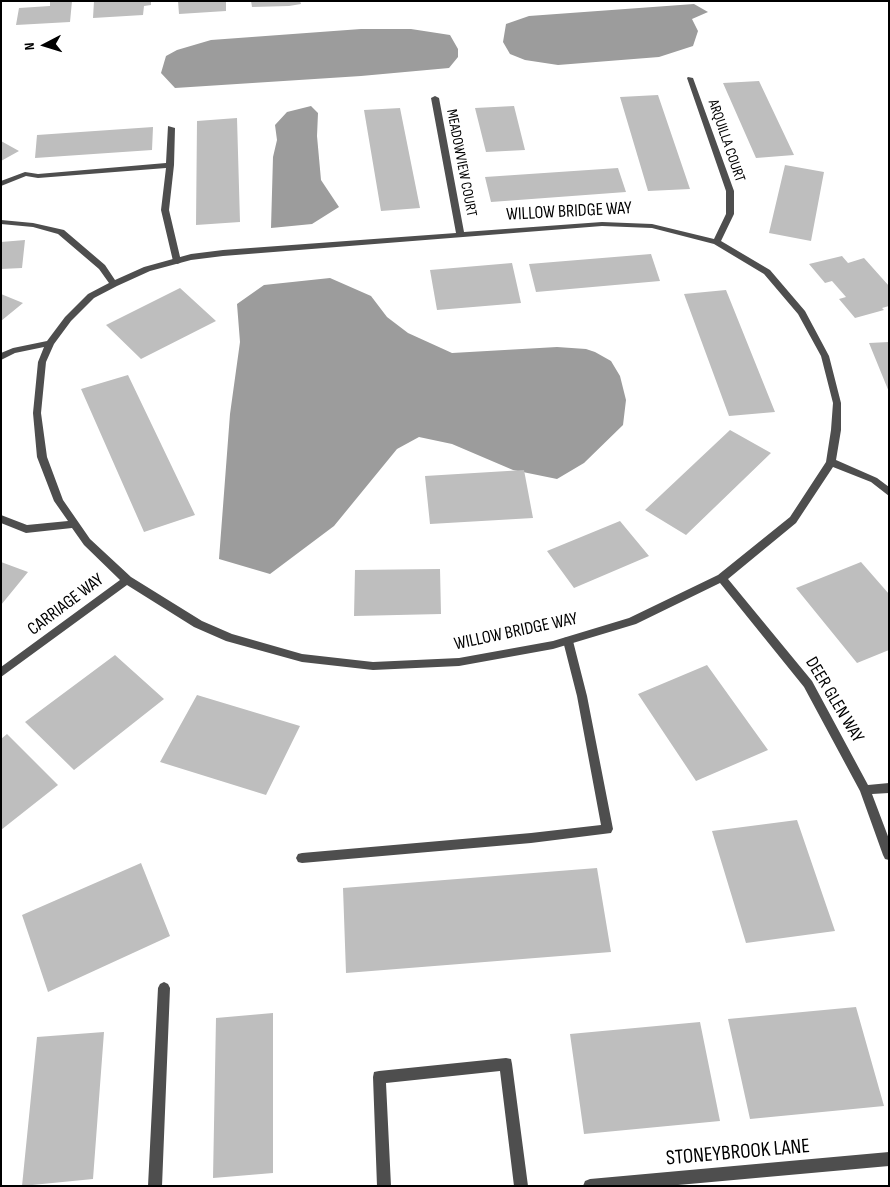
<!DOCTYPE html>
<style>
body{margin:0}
#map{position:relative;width:890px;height:1187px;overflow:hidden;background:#fff;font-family:"Sofia Sans Condensed",sans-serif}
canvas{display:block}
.frame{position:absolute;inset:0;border:2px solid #000;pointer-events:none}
.north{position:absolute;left:20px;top:20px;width:50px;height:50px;-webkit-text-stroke:4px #fff;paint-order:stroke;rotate:265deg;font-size:14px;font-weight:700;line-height:20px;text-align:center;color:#000}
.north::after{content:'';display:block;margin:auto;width:18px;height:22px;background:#000;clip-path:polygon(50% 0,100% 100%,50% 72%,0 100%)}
</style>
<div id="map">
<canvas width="890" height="1187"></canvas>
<div class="frame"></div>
<div class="north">N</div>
</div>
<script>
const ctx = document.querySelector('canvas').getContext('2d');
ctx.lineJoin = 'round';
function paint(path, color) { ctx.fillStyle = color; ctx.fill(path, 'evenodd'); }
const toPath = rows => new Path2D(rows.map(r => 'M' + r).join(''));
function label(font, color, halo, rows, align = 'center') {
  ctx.font = font + ' "Sofia Sans Condensed",sans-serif'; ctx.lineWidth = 4; ctx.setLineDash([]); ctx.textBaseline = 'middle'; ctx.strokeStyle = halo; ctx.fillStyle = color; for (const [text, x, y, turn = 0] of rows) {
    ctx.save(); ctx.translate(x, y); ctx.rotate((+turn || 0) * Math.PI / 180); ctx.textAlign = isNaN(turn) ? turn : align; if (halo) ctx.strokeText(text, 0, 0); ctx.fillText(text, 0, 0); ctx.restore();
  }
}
const water = toPath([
 [694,4,708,12,692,19,698,31,693,46,659,57,558,65,525,60,510,54,503,42,506,24,529,16],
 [361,29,411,29,450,35,458,49,458,57,449,68,361,76,175,88,161,73,166,56,177,50,211,40],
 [311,106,318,113,317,136,321,180,339,207,312,224,271,228,273,157,277,140,275,125,287,112],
 [330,278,371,296,387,317,408,333,452,353,557,347,586,349,595,352,611,361,620,376,626,400,623,425,584,463,557,479,513,470,452,444,419,437,397,449,334,526,270,574,219,559,230,414,240,342,237,304,264,285]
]);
const building = toPath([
 [72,1,70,22,16,25,19,8,50,6,50,2],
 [94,1,151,1,151,5,144,6,143,15,93,18],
 [178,1,226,1,226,11,179,14],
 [251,1,300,1,301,4,289,6,252,7],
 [759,81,794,155,756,158,723,83],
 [658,95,690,189,648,191,620,97],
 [514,106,525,150,486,152,475,108],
 [400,108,420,208,381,211,364,110],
 [237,118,240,222,196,225,197,121],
 [153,127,152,150,35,158,37,135],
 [1,141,19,151,1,161],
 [785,165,824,172,811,241,769,233],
 [618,168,626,192,491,202,485,177],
 [25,240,22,268,1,269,1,242],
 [651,254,660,281,536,292,529,264],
 [842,256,848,263,864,258,889,286,889,306,882,308,884,310,855,318,839,299,846,297,832,281,825,283,809,264],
 [512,263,521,303,437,310,430,270],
 [180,288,216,321,141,359,106,325],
 [726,290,775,412,729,416,684,294],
 [1,294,23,303,1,321],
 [889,342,889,392,869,343],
 [128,375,195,515,144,532,81,389],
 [730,430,771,453,686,535,645,510],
 [524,470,533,518,430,524,425,476],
 [620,521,649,556,574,588,547,551],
 [1,562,28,572,1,605],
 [861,562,889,594,889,650,857,663,796,588],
 [440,569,441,614,354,616,355,570],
 [115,655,164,699,74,770,25,722],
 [707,665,768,750,696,781,638,694],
 [197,695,300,726,266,795,160,762],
 [7,734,58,785,1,830,1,739],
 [797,820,835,931,746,943,712,831],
 [141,863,170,936,48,992,22,915],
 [597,868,611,952,346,973,343,888],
 [856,1007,884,1106,750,1119,728,1019],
 [273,1013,273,1173,213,1178,216,1018],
 [700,1022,720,1121,584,1134,570,1034],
 [104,1032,93,1179,22,1186,37,1037]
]);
const lane = toPath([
 [168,126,175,128,174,165,169,210,181,261,180,263,177,264,173,261,161,210,166,168,38,178,26,176,1,186,1,181,25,172,38,174,166,163,168,126],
 [568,637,572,638,573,641,587,696,613,829,611,833,531,843,302,863,298,862,296,858,298,854,302,853,531,833,601,825,577,696,563,641,564,638,568,637],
 [164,982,168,984,170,988,162,1186,148,1186,158,988,160,984,164,982],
 [506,1058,511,1059,512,1064,528,1186,514,1186,500,1071,386,1083,391,1186,377,1186,373,1077,374,1072,379,1071,506,1058]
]);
const street = toPath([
 [688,77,693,78,734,191,734,214,721,241,770,270,805,311,829,356,841,403,841,430,836,460,877,478,889,487,889,496,871,482,833,467,796,523,728,579,812,681,868,785,889,783,889,793,872,794,889,839,889,860,885,859,883,855,860,791,804,687,720,583,636,624,553,649,459,666,373,670,302,662,226,641,194,627,127,585,1,677,1,667,120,580,84,545,72,528,26,533,1,523,1,515,27,525,68,521,54,501,37,457,33,413,38,362,44,347,15,353,1,360,1,353,13,348,47,341,65,317,88,294,109,283,99,269,58,234,33,227,1,224,1,220,33,223,64,230,105,265,115,280,144,267,191,254,223,250,456,233,431,98,435,96,439,98,464,232,602,222,652,224,714,239,726,214,726,191,687,78,688,77],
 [602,226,652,228,714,244,764,274,798,314,821,356,833,403,831,430,826,462,790,517,718,575,629,618,553,641,459,658,373,662,302,654,232,634,202,621,131,577,90,539,63,500,47,457,41,413,46,362,54,344,71,321,94,298,117,286,150,271,191,260,223,256,602,226],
 [889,1152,889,1166,667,1186,583,1186,585,1181,590,1179,889,1152]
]);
const farStreetnames = [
 ["ARQUILLA COURT",726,141,71],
 ["MEADOWVIEW COURT",461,163,79]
];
const streetNames = [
 ["WILLOW BRIDGE WAY",569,212,-3],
 ["CARRIAGE WAY",66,605,-37],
 ["WILLOW BRIDGE WAY",516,632,-12],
 ["DEER GLEN WAY",834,700,59]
];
const nearStreetnames = [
 ["STONEYBROOK LANE",738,1153,-5]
];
paint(water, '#9c9c9c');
paint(building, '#bebebe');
paint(lane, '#4e4e4e');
paint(street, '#4e4e4e');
label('15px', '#000', '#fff', farStreetnames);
label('18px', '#000', '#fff', streetNames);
label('21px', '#000', '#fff', nearStreetnames);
</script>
